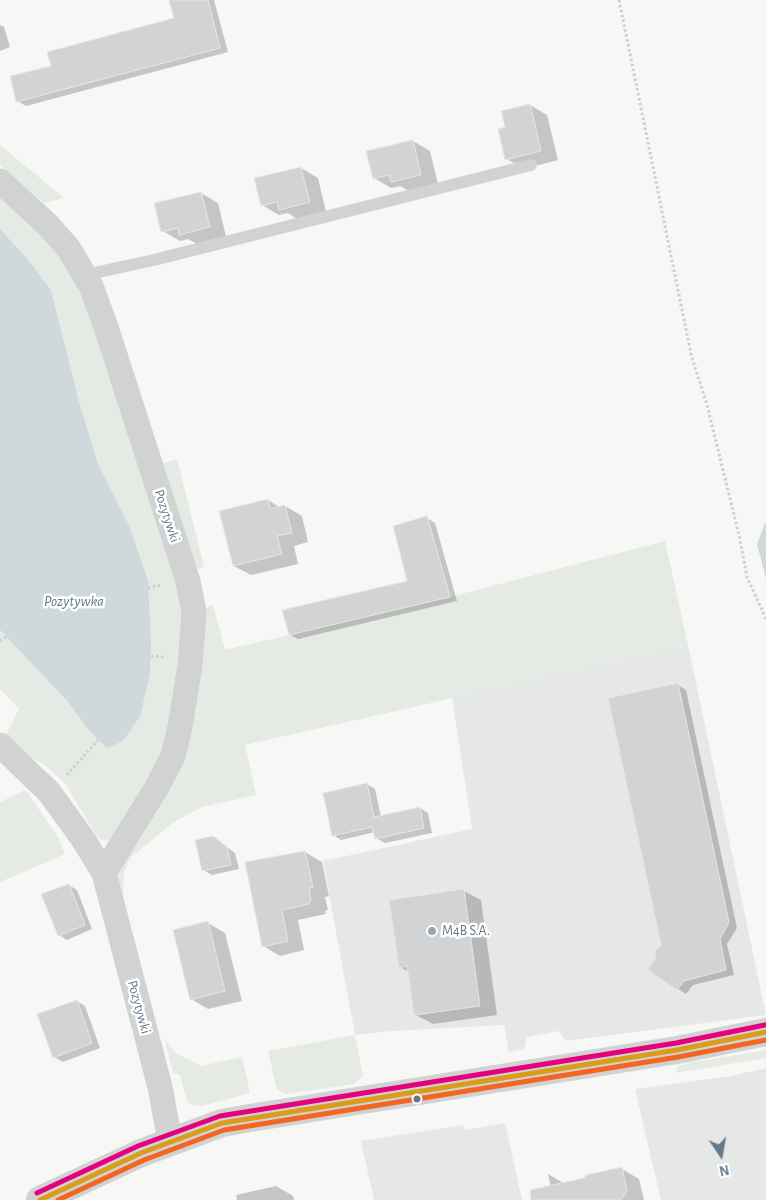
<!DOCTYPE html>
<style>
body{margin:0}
#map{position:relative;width:766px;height:1200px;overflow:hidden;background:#f7f7f6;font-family:"Alegreya Sans",sans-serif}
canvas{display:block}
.north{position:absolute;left:696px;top:1130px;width:50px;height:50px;-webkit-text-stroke:4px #fff;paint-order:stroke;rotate:168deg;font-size:14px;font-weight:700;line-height:20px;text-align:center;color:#647989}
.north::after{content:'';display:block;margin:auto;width:18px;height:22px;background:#647989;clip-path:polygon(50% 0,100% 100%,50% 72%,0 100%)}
</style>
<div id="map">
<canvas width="766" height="1200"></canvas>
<div class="north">N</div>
</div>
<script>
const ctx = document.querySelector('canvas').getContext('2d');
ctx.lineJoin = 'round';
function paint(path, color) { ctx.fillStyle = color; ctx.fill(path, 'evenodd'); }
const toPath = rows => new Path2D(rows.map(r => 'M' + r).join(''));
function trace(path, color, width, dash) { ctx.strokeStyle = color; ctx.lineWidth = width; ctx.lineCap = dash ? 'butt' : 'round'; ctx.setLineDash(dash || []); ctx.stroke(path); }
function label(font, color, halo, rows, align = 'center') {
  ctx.font = font + ' "Alegreya Sans",sans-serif'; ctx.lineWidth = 5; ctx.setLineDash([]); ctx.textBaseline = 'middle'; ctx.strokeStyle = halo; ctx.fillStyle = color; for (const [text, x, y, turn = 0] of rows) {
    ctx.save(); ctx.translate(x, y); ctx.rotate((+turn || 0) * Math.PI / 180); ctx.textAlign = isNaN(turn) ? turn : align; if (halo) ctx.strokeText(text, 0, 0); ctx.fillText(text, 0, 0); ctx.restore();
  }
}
const built = toPath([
 [688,645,766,1015,566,1041,559,1031,527,1037,524,1049,509,1052,504,1025,392,1031,355,1035,323,861,472,829,452,697],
 [766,1068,766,1200,661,1200,635,1089,731,1076],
 [505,1123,522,1200,374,1200,361,1141,463,1125,465,1130]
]);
const green = toPath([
 [0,145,64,198,44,203,0,165],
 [0,192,52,240,86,295,186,613,168,742,151,777,109,841,102,840,96,835,65,783,42,763,22,752,6,735,19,709,0,689,0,630,68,702,88,729,107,748,150,674,151,642,148,580,129,525,98,464,79,401,51,290,27,258,0,229],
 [177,459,204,567,198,569,192,567,161,464],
 [665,541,688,645,245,745,256,795,202,807,174,822,130,858,124,873,123,900,116,879,129,850,165,794,206,608,213,605,225,650,450,597],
 [26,790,59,839,65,854,0,882,0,802],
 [355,1035,363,1076,354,1084,286,1094,277,1090,268,1051],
 [165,1040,176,1053,201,1066,242,1057,250,1093,202,1106,193,1105,187,1101,180,1075,173,1073],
 [766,1050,766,1058,675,1073,678,1067,688,1063]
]);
const water = toPath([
 [0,229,27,258,51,290,79,401,98,464,129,525,148,580,151,642,150,674,140,716,123,741,107,748,88,729,68,702,0,630],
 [766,521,766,578,757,544]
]);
const shadow = toPath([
 [170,0,214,0,228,52,26,106,17,101,52,67,175,19],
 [0,25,4,27,10,47,0,51],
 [530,105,547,115,558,160,524,169,507,159,507,128],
 [413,141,430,151,438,184,409,191,400,186,391,188,374,178],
 [301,168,318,178,326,212,297,219,288,213,279,215,262,205],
 [201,193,218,203,226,237,197,244,188,239,180,241,163,231],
 [268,500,281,508,285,506,302,516,308,542,294,546,298,564,251,575,234,566],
 [427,518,435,523,457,601,298,639,290,635,409,582],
 [678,685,686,690,737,928,727,944,734,975,693,985,686,994,650,970,662,945],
 [367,784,375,789,381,817,420,808,428,813,432,833,385,843,376,838,375,832,341,840,333,835],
 [213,837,235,853,239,869,212,875,203,870],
 [305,852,322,862,329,896,325,897,328,910,325,911,326,914,298,920,304,950,280,956,263,946],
 [69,885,77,890,92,929,67,940,59,935],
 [464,891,481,900,497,1015,433,1024,416,1015,409,972,400,967],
 [208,923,225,933,242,1001,208,1009,191,999],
 [77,1001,85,1006,100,1048,63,1062,54,1057],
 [622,1169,639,1179,644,1200,554,1200,548,1174,565,1184],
 [276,1186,293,1196,294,1200,237,1200,236,1195]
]);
const building = toPath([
 [169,0,208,0,220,48,16,102,10,76,51,66,47,52,174,18,169,0],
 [530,104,541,151,505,160,498,129,505,127,501,111,530,104],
 [413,140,421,175,391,182,389,175,373,179,366,151,413,140],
 [301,167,310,202,279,210,277,202,261,206,254,178,301,167],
 [201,192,210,227,179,235,178,228,161,232,154,203,201,192],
 [268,499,270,509,285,505,292,533,277,536,282,554,233,566,219,511,268,499],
 [427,516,450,597,289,635,282,610,407,581,393,526,427,516],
 [678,683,729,922,720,939,726,970,684,981,677,990,648,970,656,957,655,951,661,945,608,698,678,683],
 [367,783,374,817,420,807,424,828,375,839,372,827,332,836,323,793,367,783],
 [213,836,227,847,231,865,202,871,195,840,213,836],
 [305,851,313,887,309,888,311,901,309,902,309,904,282,910,288,941,262,947,245,862,305,851],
 [69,884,85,925,58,936,41,894,69,884],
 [464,889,480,1006,414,1015,407,966,399,968,389,900,464,889],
 [208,921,225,991,190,1000,173,930,208,921],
 [77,1000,92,1043,53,1058,37,1014,77,1000],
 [622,1167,627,1191,621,1200,531,1200,530,1190,584,1178,586,1175,622,1167]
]);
const path = toPath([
 [619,0,691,354,707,405,739,535,747,577,766,619],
 [148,588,162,585],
 [0,641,6,637],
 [151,656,165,657],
 [67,775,98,740]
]);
const service = toPath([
 [85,275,154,260,531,165]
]);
const minor = toPath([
 [0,181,48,225,69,249,91,286,106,327,188,581,194,612,190,665,180,727,173,756,157,787,104,873],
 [0,745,49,792,83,839,104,873,160,1087,170,1141]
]);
const tertiary = toPath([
 [40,1200,141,1153,222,1123,250,1118,677,1050,766,1032]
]);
const bus1 = toPath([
 [40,1200,141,1153,222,1123,677,1050,766,1032]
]);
const bus2 = toPath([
 [58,1200,144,1160,224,1130,678,1057,766,1040]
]);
const bus3 = toPath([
 [37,1193,138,1146,220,1116,676,1043,765,1025]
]);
const markers = [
 [432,931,5,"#97a5af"],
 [417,1099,4.5,"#647989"]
];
const streetNames = [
 ["Pozytywki",167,516,72],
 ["Pozytywki",139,1007,75]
];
const poiNames = [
 ["M4B S.A.",442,931]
];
const waterNames = [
 ["Pozytywka",74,601]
];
paint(built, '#e6e7e7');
paint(green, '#e6eae4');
paint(water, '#cfd8db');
paint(shadow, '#0003');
paint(building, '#d2d3d4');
trace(building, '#e6e6e6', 1);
trace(path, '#cccecf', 3, [2.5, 2.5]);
trace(service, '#d1d2d2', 12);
trace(minor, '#d1d2d2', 25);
trace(tertiary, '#d1d2d2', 28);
trace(bus1, '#da9d1b', 5);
trace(bus2, '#f26522', 5);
trace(bus3, '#e5007d', 5);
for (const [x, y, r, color] of markers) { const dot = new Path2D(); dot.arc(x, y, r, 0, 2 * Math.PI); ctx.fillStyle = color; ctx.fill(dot); trace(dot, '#fff', 2); }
label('14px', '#647989', '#fff', streetNames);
label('14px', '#647989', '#fff', poiNames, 'left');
label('italic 15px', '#5f7b85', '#fff', waterNames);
</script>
